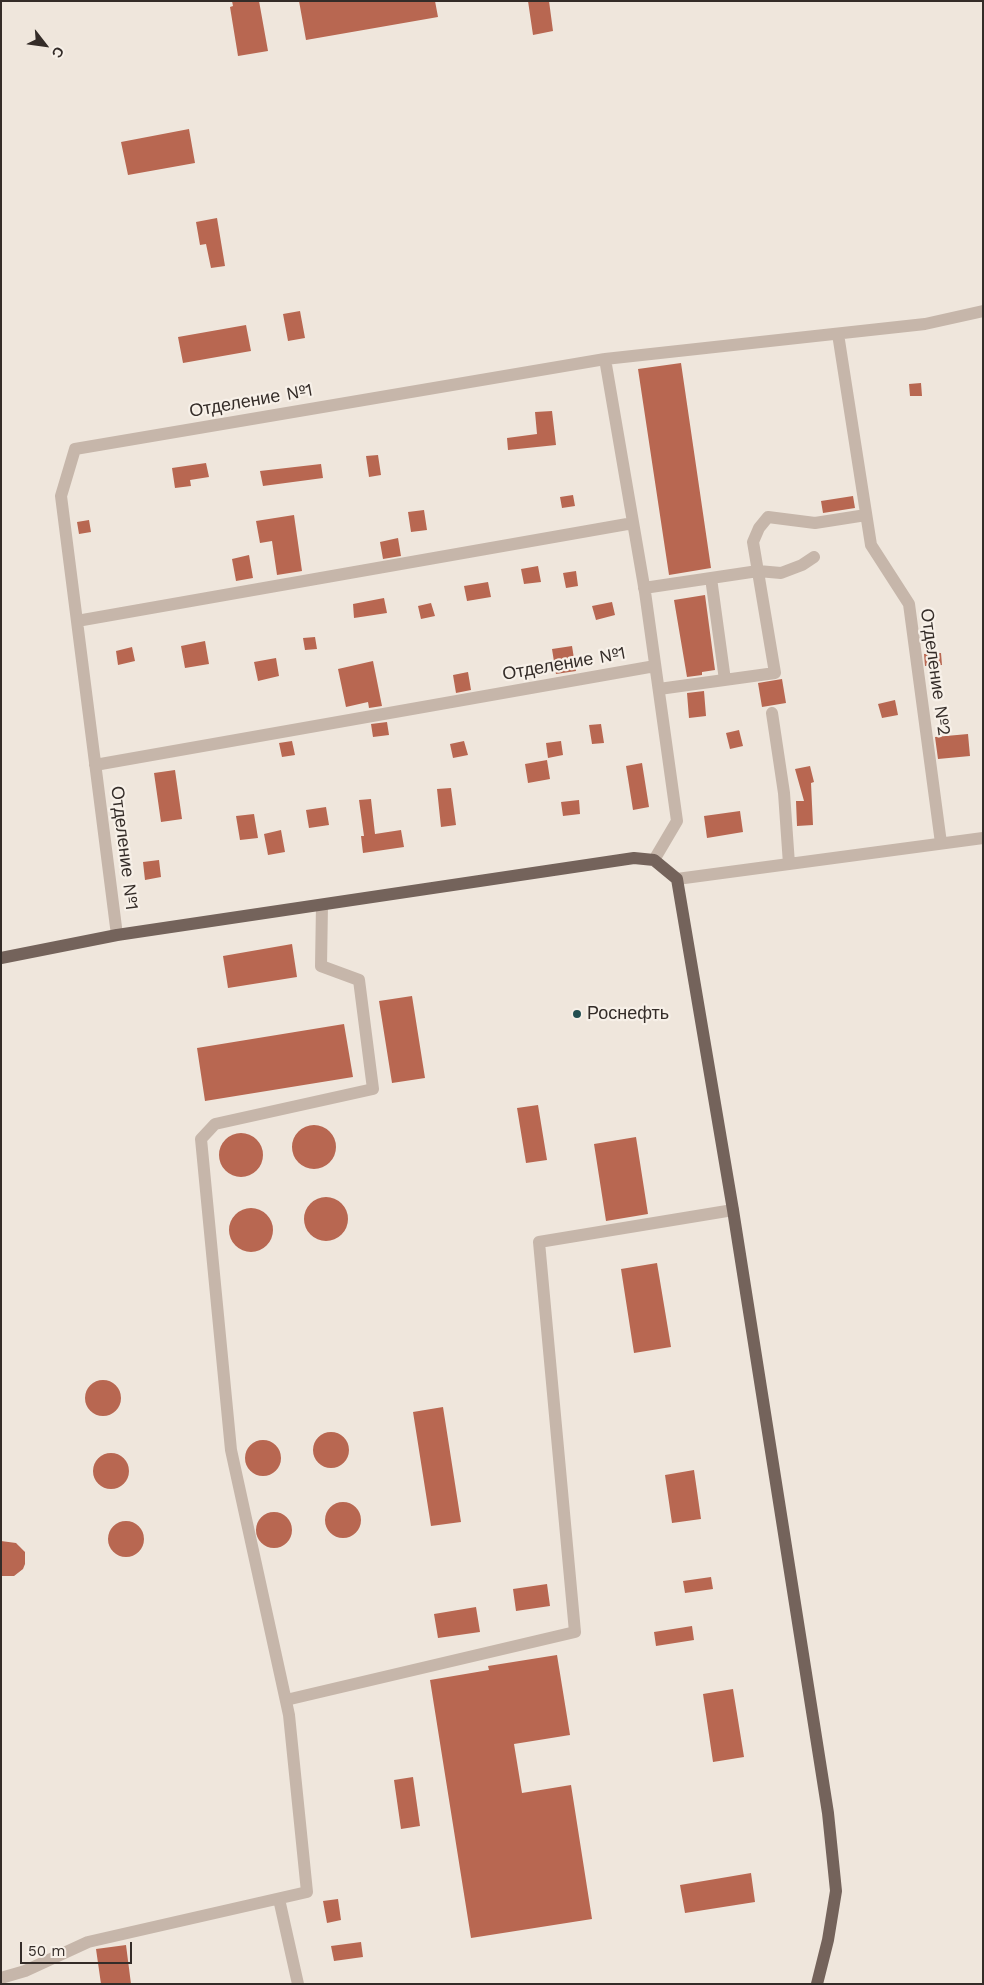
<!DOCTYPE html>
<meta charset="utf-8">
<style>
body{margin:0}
#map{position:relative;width:984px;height:1985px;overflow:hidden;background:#efe6dc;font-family:"Work Sans",sans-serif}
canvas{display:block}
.frame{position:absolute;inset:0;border:2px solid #342c28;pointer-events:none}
.north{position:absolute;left:20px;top:20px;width:50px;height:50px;-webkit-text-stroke:4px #f7f0e8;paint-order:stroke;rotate:120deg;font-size:14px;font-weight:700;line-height:20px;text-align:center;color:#342c28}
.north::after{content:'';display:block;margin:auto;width:18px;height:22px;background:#342c28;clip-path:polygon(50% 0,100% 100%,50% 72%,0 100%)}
.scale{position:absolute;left:20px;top:1942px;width:112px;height:22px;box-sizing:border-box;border:2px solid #342c28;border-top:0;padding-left:6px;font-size:15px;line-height:18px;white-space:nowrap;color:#342c28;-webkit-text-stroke:4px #f7f0e8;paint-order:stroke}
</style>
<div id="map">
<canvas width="984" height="1985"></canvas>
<div class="frame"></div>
<div class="north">С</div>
<div class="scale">50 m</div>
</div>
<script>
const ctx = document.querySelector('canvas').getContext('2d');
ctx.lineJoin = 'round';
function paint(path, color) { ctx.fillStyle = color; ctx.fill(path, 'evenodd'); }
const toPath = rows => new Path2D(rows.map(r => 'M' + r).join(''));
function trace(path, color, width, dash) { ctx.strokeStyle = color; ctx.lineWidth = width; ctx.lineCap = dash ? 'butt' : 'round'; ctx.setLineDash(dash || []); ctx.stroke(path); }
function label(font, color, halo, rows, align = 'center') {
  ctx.font = font + ' "Work Sans",sans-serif'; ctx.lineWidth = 4.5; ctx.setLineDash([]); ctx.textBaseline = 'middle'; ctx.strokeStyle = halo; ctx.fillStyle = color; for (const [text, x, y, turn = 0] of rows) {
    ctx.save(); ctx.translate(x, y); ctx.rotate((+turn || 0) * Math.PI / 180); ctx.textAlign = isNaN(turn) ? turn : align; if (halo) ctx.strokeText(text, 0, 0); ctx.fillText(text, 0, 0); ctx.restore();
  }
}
const building = toPath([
 [232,1,259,1,268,51,238,56,230,7,233,6],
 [299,1,435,1,438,17,306,40],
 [528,1,549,1,553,31,533,35],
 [189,129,195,163,128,175,121,142],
 [217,218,225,266,211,268,206,244,200,245,196,222],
 [300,311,305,338,288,341,283,314],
 [246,325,251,351,183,363,178,337],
 [681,363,711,568,669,575,638,369],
 [921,383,922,396,910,396,909,384],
 [552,411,556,445,508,450,507,438,537,434,535,412],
 [378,455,381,475,369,477,366,456],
 [206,463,209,477,190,480,191,486,175,488,172,468],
 [321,464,323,478,263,486,260,471],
 [573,495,575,506,562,508,560,497],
 [853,496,855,508,823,513,821,501],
 [424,510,427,530,411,532,408,512],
 [294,515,302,571,277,575,272,541,260,543,256,521],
 [89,520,91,532,79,534,77,522],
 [398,538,401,556,383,559,380,542],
 [249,555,253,578,236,581,232,559],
 [538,566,541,582,524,584,521,569],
 [576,571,578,586,566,588,563,573],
 [488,582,491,597,467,601,464,586],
 [705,595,715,670,702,672,702,675,687,677,674,600],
 [384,598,387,613,354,618,353,604],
 [612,602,615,615,596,620,592,606],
 [431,603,435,616,421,619,418,606],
 [315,637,317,649,305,650,303,638],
 [205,641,209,664,185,668,181,646],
 [572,646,576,671,556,674,552,649],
 [132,647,135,661,118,665,116,651],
 [941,653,942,665,925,666,924,654],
 [276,658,279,676,258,681,254,662],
 [373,661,382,706,369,708,368,702,346,707,338,669],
 [468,672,471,690,456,693,453,675],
 [782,679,786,703,762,707,758,683],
 [704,691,706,716,689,718,687,693],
 [895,700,898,715,882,718,878,704],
 [387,722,389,735,373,737,371,724],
 [601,724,604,743,592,744,589,725],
 [739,730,743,746,730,749,726,733],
 [968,734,970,756,938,759,935,737],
 [292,741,295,755,282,757,279,743],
 [464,741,468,755,453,758,450,744],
 [561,741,563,755,548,758,546,743],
 [547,760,550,779,528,783,525,764],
 [642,763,649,807,633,810,626,766],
 [810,766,814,782,811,783,813,825,797,826,796,801,804,801,795,769],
 [175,770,182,819,161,822,154,773],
 [451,788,456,825,441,827,437,789],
 [371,799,375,834,401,830,404,847,363,853,361,836,364,836,359,800],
 [579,800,580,814,563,816,561,802],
 [326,807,329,825,309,828,306,810],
 [740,811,743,832,707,838,704,816],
 [254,814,258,838,240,840,236,816],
 [281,830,285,852,268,855,264,834],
 [159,860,161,877,145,880,143,862],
 [292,944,297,977,228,988,223,956],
 [412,996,425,1078,392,1083,379,1001],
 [344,1024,353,1077,205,1101,197,1048],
 [538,1105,547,1160,526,1163,517,1108],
 '292 1147a22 22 0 1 1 44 0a22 22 0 1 1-44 0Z',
 '219 1155a22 22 0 1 1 44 0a22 22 0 1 1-44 0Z',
 [636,1137,648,1214,606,1221,594,1144],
 '304 1219a22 22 0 1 1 44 0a22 22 0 1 1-44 0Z',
 '229 1230a22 22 0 1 1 44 0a22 22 0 1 1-44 0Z',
 [657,1263,671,1347,634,1353,621,1269],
 '85 1398a18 18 0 1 1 36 0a18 18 0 1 1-36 0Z',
 [443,1407,461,1522,431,1526,413,1412],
 '313 1450a18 18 0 1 1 36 0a18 18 0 1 1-36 0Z',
 '245 1458a18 18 0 1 1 36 0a18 18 0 1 1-36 0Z',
 '93 1471a18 18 0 1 1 36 0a18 18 0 1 1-36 0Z',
 [694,1470,701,1519,672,1523,665,1475],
 '325 1520a18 18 0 1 1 36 0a18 18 0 1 1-36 0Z',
 '256 1530a18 18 0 1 1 36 0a18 18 0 1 1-36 0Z',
 '108 1539a18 18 0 1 1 36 0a18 18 0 1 1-36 0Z',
 [1,1541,16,1543,25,1552,25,1564,23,1569,14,1576,1,1576],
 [711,1577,713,1589,685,1593,683,1581],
 [547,1584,550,1606,516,1611,513,1589],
 [476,1607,480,1632,438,1638,434,1614],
 [692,1626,694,1640,656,1646,654,1632],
 [557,1655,570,1735,514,1744,522,1793,571,1785,592,1919,471,1938,430,1680,489,1670,488,1666],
 [733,1689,744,1757,713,1762,703,1694],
 [413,1777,420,1826,401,1829,394,1780],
 [751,1873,755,1902,685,1913,680,1885],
 [338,1899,341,1920,327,1923,323,1901],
 [361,1942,363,1957,334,1961,331,1946],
 [126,1945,131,1984,101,1984,96,1949]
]);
const minor = toPath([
 [838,334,871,545,909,604,941,843],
 [605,359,645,592,677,821,654,860],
 [711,578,725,680],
 [644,588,758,571,781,573,802,565,814,557],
 [77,621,633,523],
 [659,689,775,673,753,542,759,528,768,517,815,523,866,515],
 [772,713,784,793,789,864],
 [95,765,655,666],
 [677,879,983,838],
 [117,935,61,496,75,449,605,359,925,324,983,311],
 [286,1700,575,1632,539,1242,733,1210],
 [279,1899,298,1984],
 [1,1978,25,1971,88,1942,307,1892,289,1715,231,1450,201,1139,215,1124,373,1089,359,980,321,966,322,905]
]);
const major = toPath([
 [1,958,117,935,634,858,654,860,677,879,733,1210,828,1813,836,1891,828,1940,817,1984]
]);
const markers = [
 [577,1014,5,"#234f51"]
];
const streetNames = [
 ["Отделение №1",251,401,-10],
 ["Отделение №1",564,664,-10],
 ["Отделение №2",935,672,82],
 ["Отделение №1",124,848,83]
];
const poiNames = [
 ["Роснефть",587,1014]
];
paint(building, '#b86751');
trace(minor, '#c6b6aa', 12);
trace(major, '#74635b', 12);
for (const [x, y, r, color] of markers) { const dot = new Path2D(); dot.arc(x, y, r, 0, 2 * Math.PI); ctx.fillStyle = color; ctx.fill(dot); trace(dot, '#f7f0e8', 2); }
label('18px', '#342c28', '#f7f0e8', streetNames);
label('18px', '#342c28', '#f7f0e8', poiNames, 'left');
</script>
